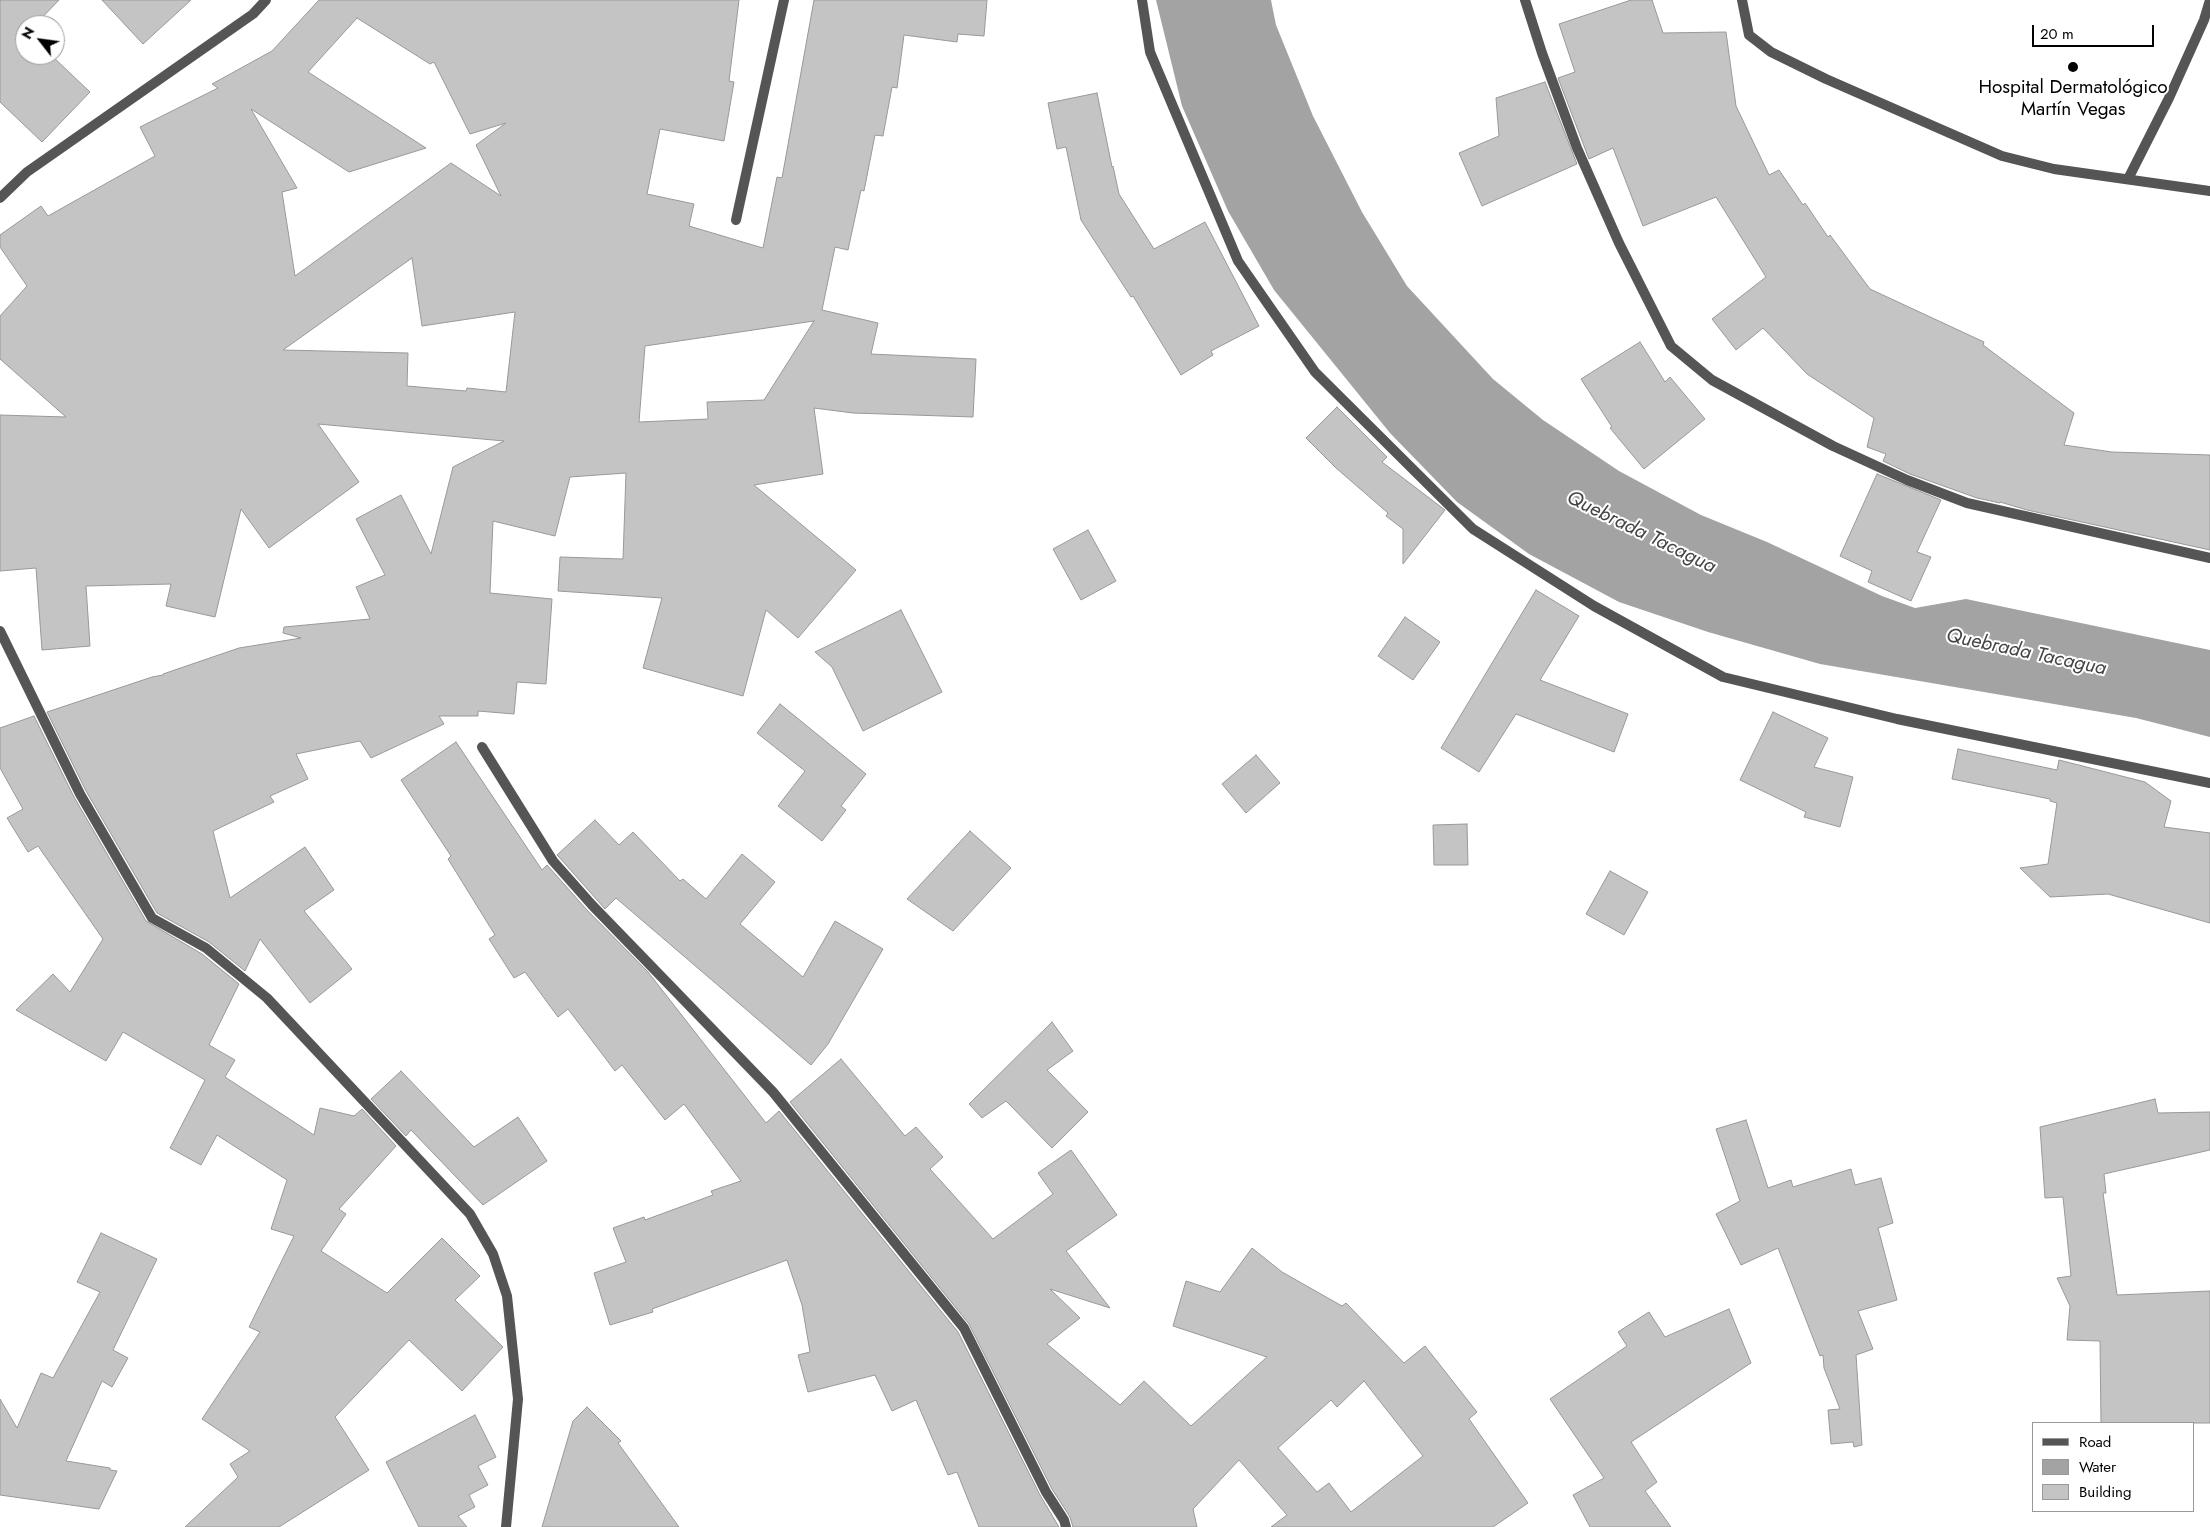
<!DOCTYPE html>
<meta charset="utf-8">
<style>
body{margin:0}
#map{position:relative;width:2210px;height:1527px;overflow:hidden;background:#fff;font-family:Jost,sans-serif}
canvas{display:block}
.legend{position:absolute;left:2032px;top:1422px;width:162px;height:90px;box-sizing:border-box;background:#fff;border:1px solid #999;margin:0;padding:6px 9px;list-style:none;font-size:15px;color:#000}
.legend li{display:flex;align-items:center;gap:10px;height:25px}
.legend b{width:25px;border:1px solid #999}
.north{position:absolute;left:15px;top:15px;width:50px;height:50px;box-sizing:border-box;background:#fff;border:1px solid #999;border-radius:50%;rotate:300deg;font-size:14px;font-weight:700;line-height:20px;text-align:center;color:#000}
.north::after{content:'';display:block;margin:auto;width:18px;height:22px;background:#000;clip-path:polygon(50% 0,100% 100%,50% 72%,0 100%)}
.scale{position:absolute;left:2032px;top:25px;width:122px;height:22px;box-sizing:border-box;border:2px solid #000;border-top:0;padding-left:6px;font-size:15px;line-height:18px;white-space:nowrap;color:#000;-webkit-text-stroke:4px #fff;paint-order:stroke}
</style>
<div id="map">
<canvas width="2210" height="1527"></canvas>
<ul class="legend">
<li><b style="height:6px;background:#555"></b>Road</li>
<li><b style="height:14px;background:#a3a3a3"></b>Water</li>
<li><b style="height:14px;background:#c4c4c4"></b>Building</li>
</ul>
<div class="north">N</div>
<div class="scale">20 m</div>
</div>
<script>
const ctx = document.querySelector('canvas').getContext('2d');
ctx.lineJoin = 'round';
function paint(path, color) { ctx.fillStyle = color; ctx.fill(path, 'evenodd'); }
const toPath = rows => new Path2D(rows.map(r => 'M' + r).join(''));
function trace(path, color, width, dash) { ctx.strokeStyle = color; ctx.lineWidth = width; ctx.lineCap = dash ? 'butt' : 'round'; ctx.setLineDash(dash || []); ctx.stroke(path); }
function label(font, color, halo, rows, align = 'center') {
  ctx.font = font + ' Jost,sans-serif'; ctx.lineWidth = 4; ctx.setLineDash([]); ctx.textBaseline = 'middle'; ctx.strokeStyle = halo; ctx.fillStyle = color; for (const [text, x, y, turn = 0] of rows) {
    ctx.save(); ctx.translate(x, y); ctx.rotate((+turn || 0) * Math.PI / 180); ctx.textAlign = isNaN(turn) ? turn : align; if (halo) ctx.strokeText(text, 0, 0); ctx.fillText(text, 0, 0); ctx.restore();
  }
}
const water = toPath([
 [1156,0,1271,0,1276,25,1313,116,1362,212,1407,286,1493,379,1543,420,1619,471,1701,515,1767,542,1882,596,1915,608,1966,599,2210,650,2210,737,2136,718,1820,664,1708,632,1619,602,1529,554,1457,502,1390,433,1274,290,1228,211,1182,106]
]);
const building = toPath([
 [0,0,59,0,35,25,25,25,25,55,51,55,90,92,42,142,0,102,0,0],
 [102,0,191,0,143,44,102,0],
 [319,0,739,0,729,81,734,82,724,141,660,129,647,194,694,204,689,226,763,248,777,177,782,178,814,0,987,0,984,36,958,34,957,42,904,35,897,88,892,87,883,136,875,135,864,191,861,190,848,250,835,247,822,310,878,323,871,354,976,359,973,417,853,413,814,408,823,474,754,485,856,570,798,638,766,610,743,696,643,668,662,598,558,591,560,557,623,559,626,473,570,477,555,536,493,521,490,593,552,599,546,684,517,682,514,714,478,711,478,716,439,716,444,724,371,758,360,741,296,754,308,779,270,796,274,802,213,831,230,898,305,847,334,890,304,911,352,969,310,1003,260,939,245,971,209,942,157,913,86,791,47,712,152,677,163,675,163,674,239,648,301,638,283,633,284,627,370,619,356,587,385,575,356,519,401,495,431,554,453,467,504,441,318,424,359,482,269,548,241,509,215,617,166,606,171,584,86,586,90,646,42,650,36,568,0,571,0,415,66,417,0,359,0,316,27,286,0,247,0,235,41,206,48,216,155,156,140,127,218,88,212,84,272,51,319,0],
 [357,18,430,64,434,62,470,134,506,123,476,145,501,196,451,163,295,276,282,192,297,188,251,109,349,172,426,148,308,72,357,18],
 [412,258,422,326,515,312,506,392,467,388,466,391,407,386,408,353,283,350,412,258],
 [814,321,764,400,707,402,708,419,639,422,645,346,814,321],
 [1631,0,1652,0,1663,33,1726,32,1736,106,1769,175,1779,170,1803,205,1805,203,1828,237,1830,235,1870,289,1984,342,1983,345,2074,413,2064,445,2112,452,2210,455,2210,550,2027,510,2000,502,2000,503,1977,498,1910,474,1883,461,1886,454,1867,447,1874,418,1807,374,1763,328,1736,350,1712,319,1766,277,1716,197,1643,226,1613,148,1589,159,1558,78,1575,72,1559,24,1631,0],
 [1545,82,1577,164,1482,206,1459,153,1499,136,1496,98,1545,82],
 [1097,93,1112,167,1113,166,1119,194,1154,249,1205,222,1259,326,1211,351,1213,355,1181,375,1133,296,1131,297,1081,220,1066,147,1057,149,1048,103,1097,93],
 [1640,342,1665,382,1670,377,1705,419,1644,469,1610,428,1612,427,1581,379,1640,342],
 [1337,407,1387,457,1382,462,1445,510,1403,564,1403,529,1386,516,1388,513,1336,468,1306,438,1337,407],
 [1877,474,1941,500,1917,552,1931,557,1911,601,1868,582,1872,571,1840,556,1877,474],
 [1088,530,1116,581,1081,600,1053,549,1088,530],
 [1536,590,1579,616,1540,680,1628,714,1614,752,1516,714,1479,772,1441,748,1536,590],
 [901,610,942,692,863,731,832,667,815,652,901,610],
 [1405,617,1440,642,1413,680,1378,656,1405,617],
 [780,704,866,774,841,806,846,810,822,841,778,806,805,771,757,733,780,704],
 [1773,712,1828,738,1814,767,1853,777,1840,827,1804,817,1806,812,1740,780,1773,712],
 [34,716,74,797,146,921,202,954,239,984,209,1045,235,1060,225,1077,314,1135,320,1108,354,1116,362,1109,396,1146,339,1209,346,1214,321,1251,387,1293,442,1238,480,1276,455,1300,503,1347,462,1391,409,1340,335,1417,369,1470,279,1527,185,1527,238,1477,230,1464,250,1451,202,1419,260,1332,249,1327,294,1236,271,1229,287,1180,217,1135,201,1165,170,1148,205,1080,123,1032,106,1061,16,1010,53,974,70,992,103,939,38,846,28,852,7,818,23,809,0,768,0,728,34,716],
 [456,742,542,870,547,865,587,910,648,972,766,1123,779,1111,958,1332,1040,1495,1059,1527,979,1527,957,1472,948,1475,916,1400,892,1411,875,1375,808,1392,798,1355,810,1352,802,1305,787,1260,652,1309,653,1312,610,1325,594,1273,626,1262,613,1228,644,1217,645,1220,713,1195,711,1191,741,1181,684,1104,665,1120,622,1065,615,1071,568,1009,558,1017,525,972,514,978,489,939,495,935,448,859,451,856,401,780,456,742],
 [1958,749,2057,770,2059,760,2145,782,2171,801,2164,827,2210,833,2210,923,2108,894,2050,897,2020,868,2048,864,2057,803,2050,801,2050,799,1952,779,1958,749],
 [1256,755,1280,783,1246,813,1222,784,1256,755],
 [595,820,619,845,633,832,680,881,683,879,706,899,742,854,775,882,740,924,803,977,835,921,883,949,828,1044,811,1065,616,898,605,909,559,857,557,855,595,820],
 [1467,824,1468,865,1434,865,1433,825,1467,824],
 [970,831,1011,868,953,931,907,899,970,831],
 [1610,871,1648,892,1624,935,1586,914,1610,871],
 [1052,1022,1073,1051,1047,1070,1088,1112,1052,1148,1006,1101,982,1118,969,1104,1052,1022],
 [841,1059,905,1136,916,1127,943,1157,930,1169,993,1239,1053,1194,1038,1173,1071,1150,1117,1215,1066,1251,1110,1308,1050,1289,1080,1318,1047,1344,1120,1405,1144,1381,1191,1426,1267,1357,1173,1326,1186,1281,1220,1292,1252,1248,1282,1272,1342,1306,1346,1303,1404,1363,1425,1346,1477,1412,1469,1419,1528,1503,1493,1527,1271,1527,1287,1515,1239,1460,1193,1509,1197,1527,1073,1527,1070,1517,1052,1489,969,1324,790,1102,841,1059],
 [1364,1381,1423,1456,1351,1512,1329,1483,1317,1492,1278,1448,1331,1400,1337,1407,1364,1381],
 [401,1071,474,1147,518,1117,547,1161,483,1205,411,1130,406,1136,371,1099,401,1071],
 [2155,1099,2158,1113,2210,1112,2210,1150,2104,1174,2106,1193,2103,1193,2117,1295,2210,1291,2210,1423,2101,1423,2100,1341,2067,1340,2070,1306,2057,1278,2071,1276,2063,1197,2045,1198,2040,1127,2155,1099],
 [1746,1120,1768,1188,1791,1180,1793,1187,1851,1169,1855,1185,1881,1178,1893,1223,1878,1228,1897,1300,1858,1311,1873,1349,1856,1355,1862,1445,1854,1447,1853,1442,1831,1444,1828,1410,1840,1409,1824,1368,1823,1355,1820,1356,1778,1248,1741,1265,1716,1214,1740,1201,1716,1129,1746,1120],
 [101,1233,157,1259,113,1350,128,1358,112,1387,102,1381,66,1461,110,1468,110,1470,117,1471,99,1509,0,1495,0,1399,17,1428,41,1373,53,1378,100,1292,77,1282,101,1233],
 [1729,1309,1751,1363,1631,1442,1657,1482,1645,1491,1671,1527,1590,1527,1573,1495,1604,1478,1550,1399,1627,1346,1618,1332,1649,1312,1665,1337,1729,1309],
 [587,1407,621,1441,618,1443,679,1527,542,1527,573,1421,587,1407],
 [475,1415,496,1457,478,1466,488,1485,469,1495,475,1507,458,1516,467,1527,419,1527,386,1462,475,1415]
]);
const service = toPath([
 [2128,179,2169,98,2204,20,2210,0]
]);
const minor = toPath([
 [1142,0,1150,52,1238,261,1315,372,1473,529,1594,606,1723,677,1897,719,2210,783],
 [1525,0,1542,53,1577,148,1619,243,1671,346,1712,380,1833,446,1907,480,1967,503,2210,558],
 [1742,0,1749,35,1771,52,1826,79,2002,156,2054,169,2210,191],
 [0,198,27,172,253,14,266,0],
 [736,220,784,0],
 [0,631,80,794,152,918,206,948,267,998,470,1214,493,1254,507,1296,518,1399,506,1527],
 [482,747,553,861,592,905,773,1092,964,1328,1046,1492,1064,1520,1066,1527]
]);
const markers = [
 [2073,67,6,"#000"]
];
const poiNames = [
 ["Hospital Dermatológico",2073,88],
 ["Martín Vegas",2073,110]
];
const waterNames = [
 ["Quebrada Tacagua",1641,533,26],
 ["Quebrada Tacagua",2026,653,12]
];
paint(water, '#a3a3a3');
paint(building, '#c4c4c4');
trace(building, '#999', 1);
trace(service, '#555', 10);
trace(minor, '#555', 10);
for (const [x, y, r, color] of markers) { const dot = new Path2D(); dot.arc(x, y, r, 0, 2 * Math.PI); ctx.fillStyle = color; ctx.fill(dot); trace(dot, '#fff', 2); }
label('19px', '#000', '#fff', poiNames);
label('italic 20px', '#444', '#fff', waterNames);
</script>
